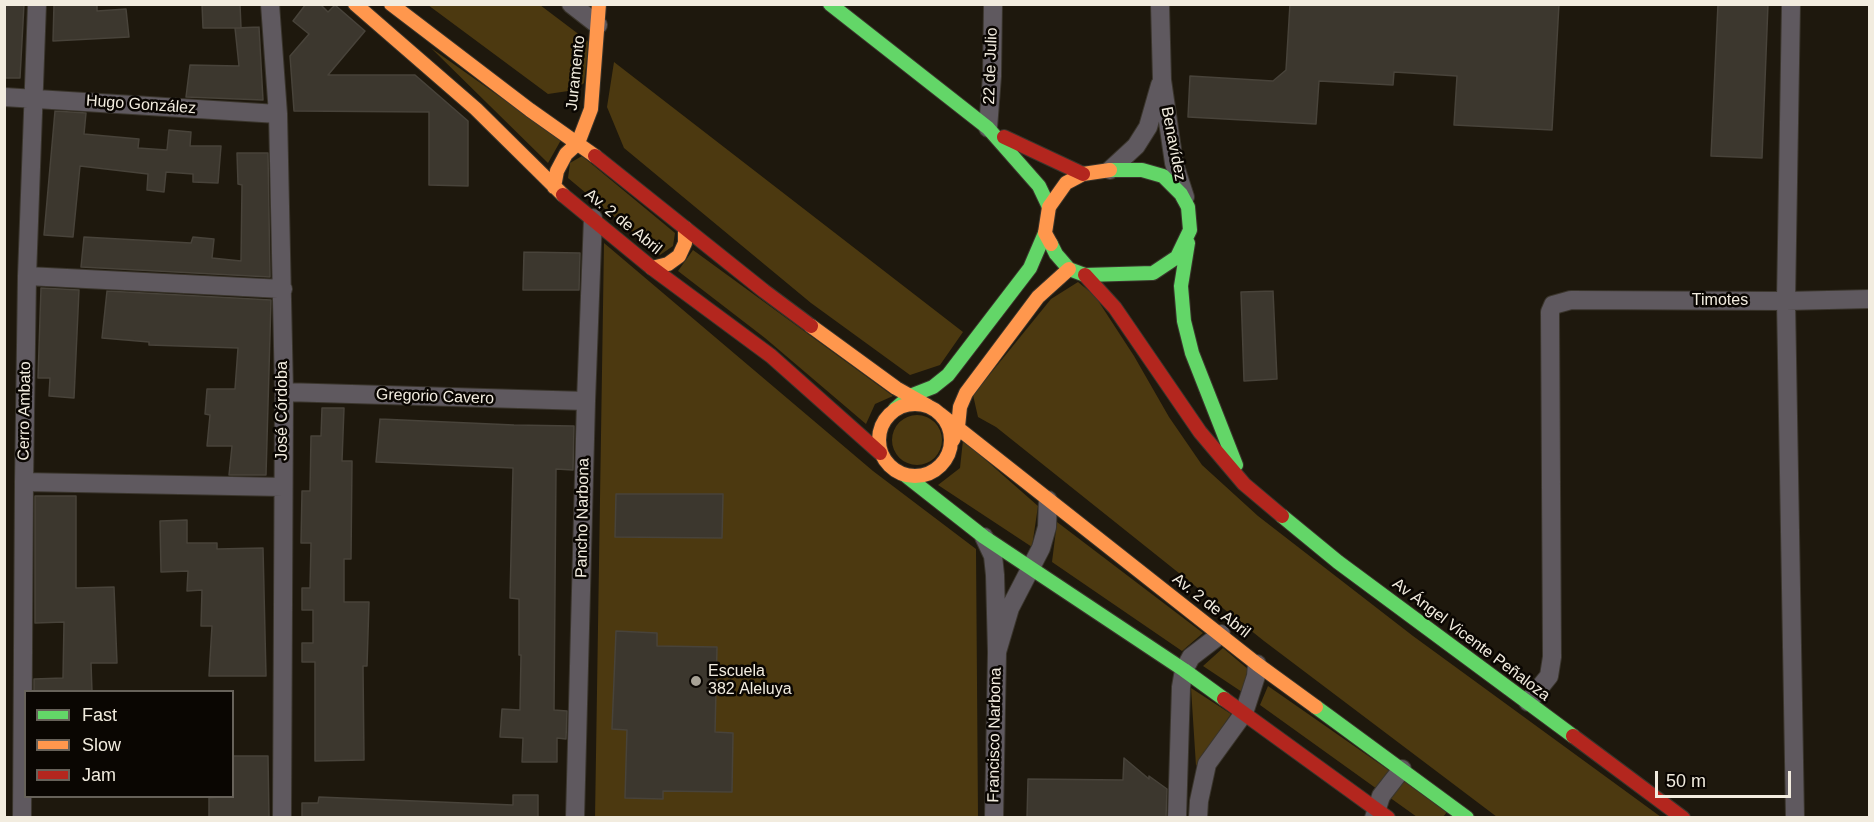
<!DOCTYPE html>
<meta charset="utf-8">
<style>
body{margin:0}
#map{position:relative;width:1874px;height:822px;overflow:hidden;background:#1e180d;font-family:Arial,sans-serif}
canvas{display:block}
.frame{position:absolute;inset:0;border:6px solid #f2ecdf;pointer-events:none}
.legend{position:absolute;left:24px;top:690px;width:210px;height:108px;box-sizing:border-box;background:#0a0602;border:2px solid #67625a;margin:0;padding:8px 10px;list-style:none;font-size:18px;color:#f2ecdf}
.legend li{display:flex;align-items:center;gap:12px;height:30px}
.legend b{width:30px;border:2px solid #67625a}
.scale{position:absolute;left:1655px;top:771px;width:136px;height:27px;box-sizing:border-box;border:3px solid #f2ecdf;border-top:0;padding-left:8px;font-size:18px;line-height:21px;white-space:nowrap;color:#f2ecdf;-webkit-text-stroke:4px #0a0602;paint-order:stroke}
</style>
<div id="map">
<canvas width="1874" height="822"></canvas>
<div class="frame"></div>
<ul class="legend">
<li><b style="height:8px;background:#63d668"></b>Fast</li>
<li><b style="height:8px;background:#ff974d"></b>Slow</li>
<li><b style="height:8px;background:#b3261e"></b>Jam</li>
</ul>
<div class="scale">50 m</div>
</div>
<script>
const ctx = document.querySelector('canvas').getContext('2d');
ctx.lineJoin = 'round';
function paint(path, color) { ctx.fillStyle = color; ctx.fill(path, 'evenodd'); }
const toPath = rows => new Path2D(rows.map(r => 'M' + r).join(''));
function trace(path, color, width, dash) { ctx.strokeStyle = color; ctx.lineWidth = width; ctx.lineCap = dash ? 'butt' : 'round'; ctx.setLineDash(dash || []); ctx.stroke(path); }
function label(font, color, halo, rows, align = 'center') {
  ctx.font = font + ' Arial,sans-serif'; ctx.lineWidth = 5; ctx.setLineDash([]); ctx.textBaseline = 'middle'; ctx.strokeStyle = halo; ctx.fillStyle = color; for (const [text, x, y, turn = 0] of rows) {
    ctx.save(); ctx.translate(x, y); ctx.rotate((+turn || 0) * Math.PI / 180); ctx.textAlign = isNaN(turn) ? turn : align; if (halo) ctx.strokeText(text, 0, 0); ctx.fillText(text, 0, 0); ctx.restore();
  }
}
const green = toPath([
 [428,5,540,5,589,42,584,83,575,90,548,94],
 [431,48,561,140,548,163],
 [614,62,963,332,940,365,910,375,811,303,624,148,607,107],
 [582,156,675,233,673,246,660,255,568,178,570,163],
 [604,243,873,471,976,549,978,817,595,818],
 [693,250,893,396,875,404,866,424,765,338,678,271],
 [1078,282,1095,296,1134,356,1169,417,1202,465,1258,516,1413,636,1661,817,1497,817,1264,641,996,427,978,417,973,395,1051,299],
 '892 440a25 25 0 1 1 50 0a25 25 0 1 1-50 0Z',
 [963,440,1038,506,1032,547,938,485,960,468],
 [1057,522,1203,633,1182,651,1052,562],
 [1223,648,1249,670,1245,694,1203,666],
 [1268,686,1390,771,1377,789,1260,705],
 [1191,688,1231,714,1196,766],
 [1403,779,1447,812,1443,817,1417,817,1389,797]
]);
const building = toPath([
 [4,4,24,4,20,78,4,78,4,4],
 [54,4,97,4,97,11,126,9,129,37,53,41,54,4],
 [202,4,240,4,241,28,203,28,202,4],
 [306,4,320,4,328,12,335,5,365,31,328,75,415,75,468,121,468,186,429,185,429,112,294,111,290,56,309,34,293,21,306,4],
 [1290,4,1559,4,1552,130,1454,125,1457,76,1394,72,1393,85,1319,81,1316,124,1188,117,1190,76,1273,81,1286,70,1290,4],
 [1718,4,1768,4,1762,158,1711,156,1718,4],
 [259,27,263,100,186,97,190,65,239,66,235,28,259,27],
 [55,111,86,113,84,134,139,139,138,148,167,150,169,130,191,132,190,146,221,146,218,183,193,182,193,174,166,172,164,192,147,190,148,174,80,166,73,237,44,235,55,111],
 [237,153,268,153,270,277,81,267,84,237,191,243,193,237,214,239,212,258,241,261,242,185,238,184,237,153],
 [524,252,580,253,579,290,523,290,524,252],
 [41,288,79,290,74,398,49,396,50,378,38,378,41,288],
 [107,291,271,300,266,475,229,475,232,446,207,446,210,415,205,414,207,389,235,389,238,348,149,345,149,342,102,338,107,291],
 [1273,291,1277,379,1244,381,1241,292,1273,291],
 [322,408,344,408,342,461,352,461,351,559,344,559,344,602,369,602,367,666,363,666,364,760,315,761,315,662,302,662,302,643,313,643,313,610,302,610,302,588,310,588,311,543,301,543,302,491,310,491,311,436,321,436,322,408],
 [380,419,514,425,574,426,573,470,556,469,554,710,567,711,566,739,557,738,557,762,522,762,523,738,500,737,502,709,520,710,521,655,519,655,519,599,510,598,513,468,376,462,380,419],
 [616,494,723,494,722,538,615,537,616,494],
 [35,496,76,496,76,588,114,587,117,663,91,663,92,692,34,692,34,679,63,678,64,622,35,623,35,496],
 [187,520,187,543,217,543,217,549,263,548,266,676,209,676,212,626,201,626,202,590,187,591,188,571,161,572,160,521,187,520],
 [616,631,657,633,657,646,717,647,715,732,733,733,732,792,663,791,663,799,625,798,627,730,612,729,616,631],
 [232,756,268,756,269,818,209,818,209,798,232,796,232,756],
 [1124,758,1149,779,1149,776,1167,789,1166,818,1027,818,1028,779,1123,780,1124,758],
 [513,795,538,795,538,818,302,818,302,803,318,803,319,797,513,805,513,795]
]);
const street = toPath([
 [270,4,278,114,284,392,282,818],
 [571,4,598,25],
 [1160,4,1162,80,1174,163,1185,197],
 [1791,4,1786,301,1795,818],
 [4,97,278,114],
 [988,128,992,76,993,4],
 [1110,170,1136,146,1148,127,1160,85],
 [27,276,283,289],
 [284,392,586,401],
 [24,482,283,487],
 [984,537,993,556,995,575,997,652,1010,608,1041,548,1047,527,1048,500],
 [1528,702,1549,676,1552,657,1550,312,1553,305,1571,300,1786,301,1870,299],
 [22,818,24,482,27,276,37,4],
 [575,818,586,401,593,218],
 [994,818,997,652],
 [1177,818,1181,687,1184,670,1191,657,1221,634],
 [1198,818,1199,801,1207,764,1244,713,1256,676,1257,664],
 [1374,818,1381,796,1402,769]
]);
const fast = toPath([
 [830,4,988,128,1039,186,1049,207],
 [1188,243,1181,286,1184,321,1192,353,1236,465],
 [1051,244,1056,254,1069,269,1085,275,1153,273,1177,257,1190,230,1188,207,1181,194,1163,176,1142,170,1110,170],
 [895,409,910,396,933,387,948,375,1030,268,1045,233],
 [905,475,984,537,1184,670,1224,699],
 [1282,516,1338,562,1573,736],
 [1316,707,1467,818]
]);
const slow = toPath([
 [355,4,476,109,563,195],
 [391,4,530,110,595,156],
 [554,187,557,171,566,154,578,143,591,109,599,4],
 [1051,244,1045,233,1049,207,1066,183,1083,174,1110,170],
 [652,268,668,264,679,256,685,243,685,228],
 [811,326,896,388,928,406],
 '879 440a36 36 0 1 1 72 0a36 36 0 1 1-72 0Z',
 [940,414,1257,664,1316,707],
 [953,440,958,427,960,407,966,393,1038,297,1069,269]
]);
const jam = toPath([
 [1004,137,1083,174],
 [595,156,764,291,811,326],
 [563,195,652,268,771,356,880,453],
 [1085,275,1115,308,1200,432,1244,484,1282,516],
 [1224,699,1388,818],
 [1573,736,1683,818]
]);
const markers = [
 [696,681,6,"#a8a296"]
];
const streetNames = [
 ["22 de Julio",991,66,-88],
 ["Juramento",576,73,-84],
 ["Hugo González",141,105,4],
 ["Benavídez",1173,144,79],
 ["Av. 2 de Abril",623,222,39],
 ["Timotes",1720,301],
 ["Gregorio Cavero",435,397,2],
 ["Cerro Ambato",25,411,-89],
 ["José Córdoba",283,411,-90],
 ["Pancho Narbona",583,518,-89],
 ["Av. 2 de Abril",1211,606,38],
 ["Av Ángel Vicente Peñaloza",1471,640,37],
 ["Francisco Narbona",995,735,-89]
];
const poiNames = [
 ["Escuela",708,672],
 ["382 Aleluya",708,690]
];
paint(green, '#4c3910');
paint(building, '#3c372e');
trace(building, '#48433a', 1.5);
trace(street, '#3a352c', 20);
trace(fast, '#3a352c', 16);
trace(slow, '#3a352c', 16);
trace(jam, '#3a352c', 16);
trace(street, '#5f595f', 18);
trace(fast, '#63d668', 14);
trace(slow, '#ff974d', 14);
trace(jam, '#b3261e', 14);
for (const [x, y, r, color] of markers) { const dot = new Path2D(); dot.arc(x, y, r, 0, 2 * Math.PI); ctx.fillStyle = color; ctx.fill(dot); trace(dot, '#0a0602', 2); }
label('16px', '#f2ecdf', '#0a0602', streetNames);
label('16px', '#f2ecdf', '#0a0602', poiNames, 'left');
</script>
